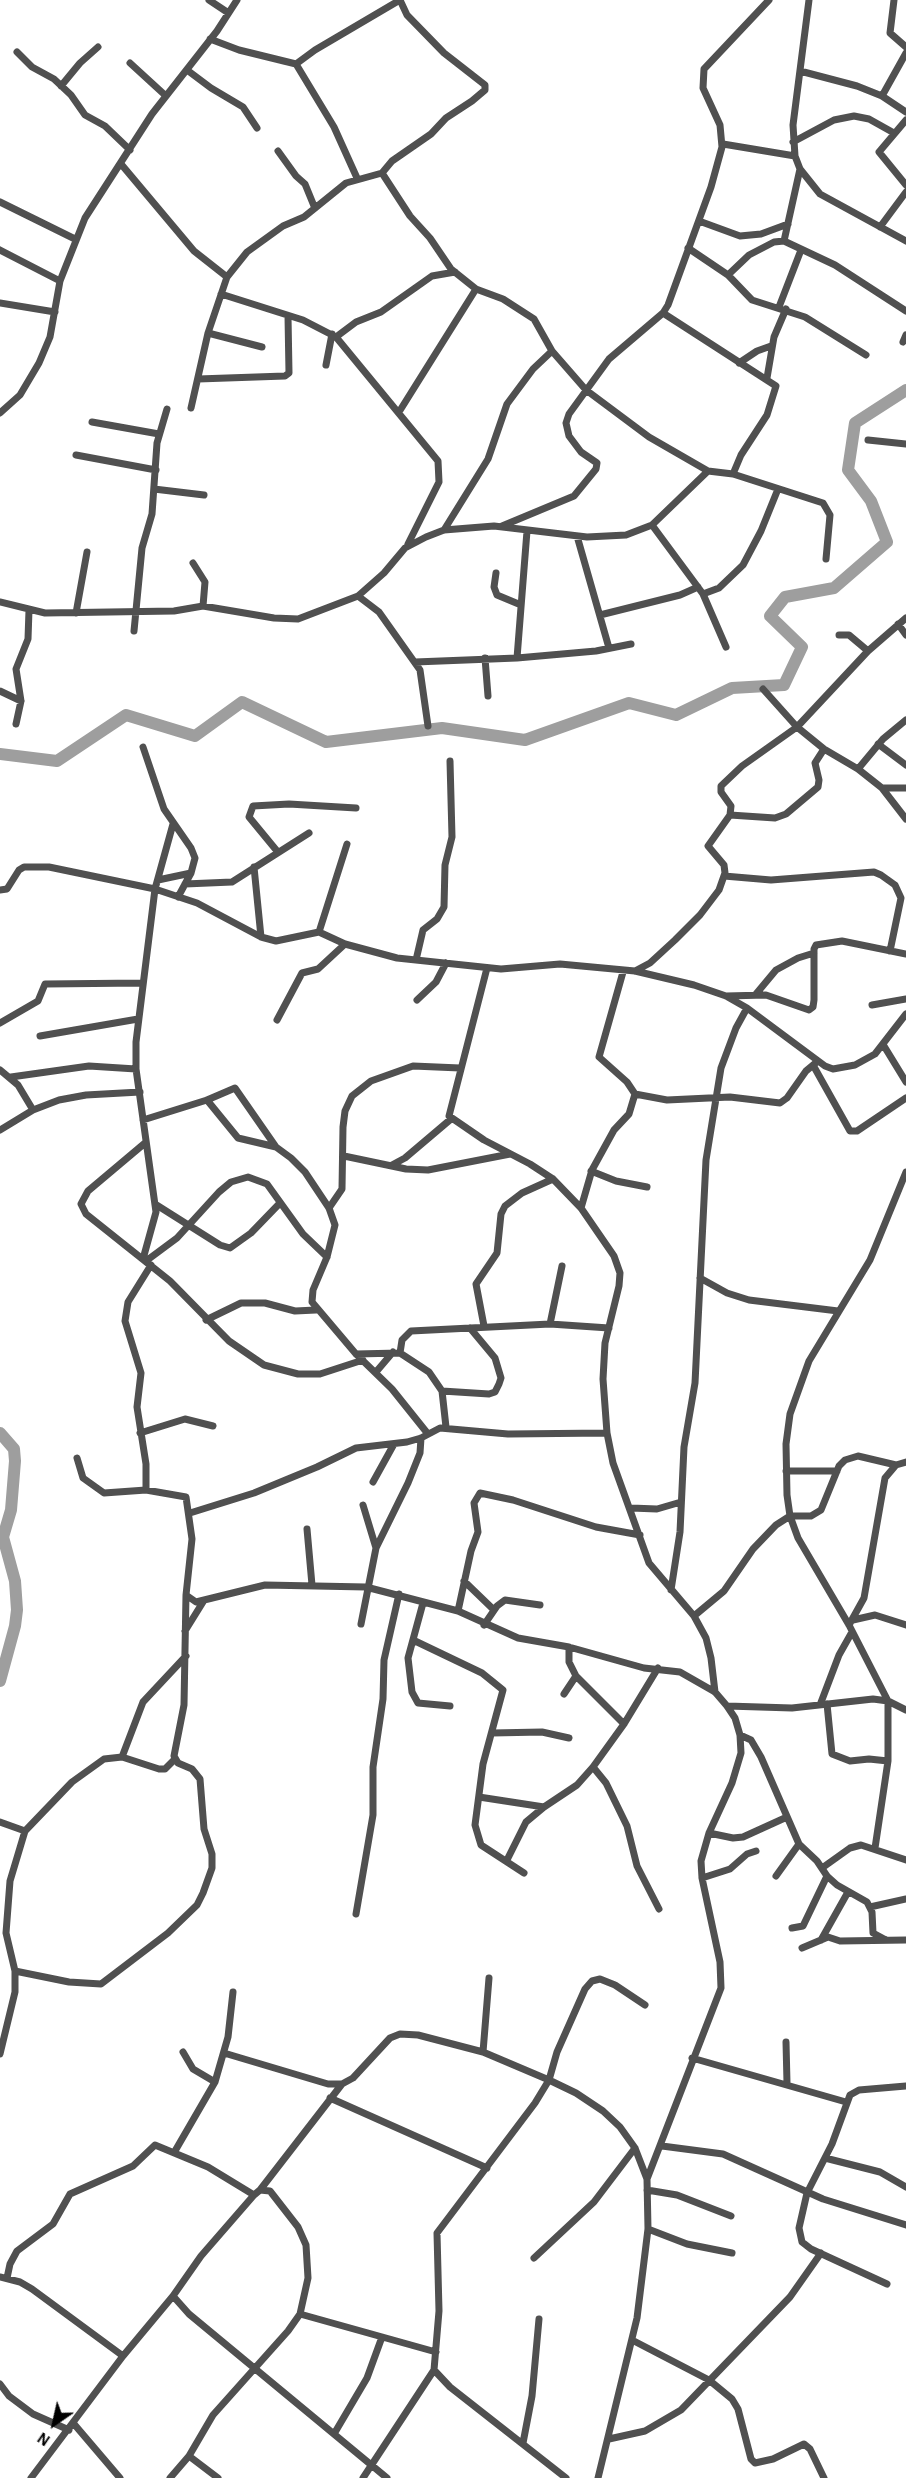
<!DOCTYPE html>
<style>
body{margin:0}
#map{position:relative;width:906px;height:2478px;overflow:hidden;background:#fff;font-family:"Alegreya Sans",sans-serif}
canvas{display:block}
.north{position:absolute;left:24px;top:2394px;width:60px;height:60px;-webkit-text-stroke:4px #fff;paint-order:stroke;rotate:214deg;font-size:16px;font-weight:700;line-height:24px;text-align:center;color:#000}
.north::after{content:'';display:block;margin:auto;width:21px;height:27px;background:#000;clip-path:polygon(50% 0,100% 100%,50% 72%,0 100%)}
</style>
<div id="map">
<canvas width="906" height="2478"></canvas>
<div class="north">N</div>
</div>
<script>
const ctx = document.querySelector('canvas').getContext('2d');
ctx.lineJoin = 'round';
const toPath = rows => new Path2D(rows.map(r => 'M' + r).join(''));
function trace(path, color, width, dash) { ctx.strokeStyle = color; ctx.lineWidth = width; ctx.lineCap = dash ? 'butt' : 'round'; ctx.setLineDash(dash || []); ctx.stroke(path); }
const river = toPath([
 [0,754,57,761,126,715,195,736,242,702,326,742,442,728,525,740,629,703,676,715,732,688,784,685,802,647,770,616,785,597,834,588,887,542,871,501,848,470,855,423,906,390],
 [0,1433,14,1449,15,1461,11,1510,3,1537,15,1581,17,1610,15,1626,0,1681]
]);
const minor = toPath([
 [209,0,227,12],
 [809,0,793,125,795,156,800,169,820,194,906,241],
 [894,0,890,33,906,47],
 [210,39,239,50,296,64,315,50,400,0],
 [17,52,32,67,54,79,71,95,85,115,105,126,130,150],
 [130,63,166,96],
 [296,64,334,127,357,178],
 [187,70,211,88,243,107,257,128],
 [800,71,857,86,882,96,906,112],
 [61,86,80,63,98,47],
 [882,96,906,53],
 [906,120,879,152,906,185],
 [793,142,834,120,854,116,869,119,894,133],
 [723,144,795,156],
 [278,151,296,176,305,184,314,206],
 [121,164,194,251,227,277,208,333,191,408],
 [382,173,392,161,431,134,446,118,472,101,485,90,485,85,444,53,407,15,400,0],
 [0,202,75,239],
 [699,221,740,236,761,234,788,224],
 [880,227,906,192],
 [784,241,800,169],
 [688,248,728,275,752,300,805,317,866,355],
 [0,250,60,281],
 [728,275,749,255,774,242,784,241,835,265,906,311],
 [227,277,247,252,283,226,304,217,346,183,382,173,410,216,430,238,451,269,476,289,503,299,534,319,552,351,586,390,649,437,708,471],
 [221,294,303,320,336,337,356,322,381,312,432,276,455,272],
 [0,303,55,312],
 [779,307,801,250],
 [663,313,776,386,767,415,741,455,733,474],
 [208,333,262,347],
 [336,337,438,461,439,482,408,544],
 [903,342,906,335],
 [739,363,757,351,771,346],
 [326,365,332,334],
 [767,378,774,337,786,309],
 [198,379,285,376,289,373,288,316],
 [399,412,476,289],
 [0,413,20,395,39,363,50,337,60,281,85,218,152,114,217,31,237,0],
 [92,422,159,434],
 [868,440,906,444],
 [76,455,156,470],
 [154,489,204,495],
 [652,525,703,594,726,647],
 [502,526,574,496,596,469,597,463,581,452,569,436,566,423,569,414,609,359,663,313,668,305,711,187,722,147,720,125,703,88,704,69,769,0],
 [444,530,488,459,507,404,533,369,552,351],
 [577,536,609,648],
 [193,563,205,582,203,606],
 [496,573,494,587,497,595,521,605],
 [703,594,719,588,743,565,761,531,778,489],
 [358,596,379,612,420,670,428,726],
 [0,602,45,613,174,611,203,606,274,618,298,619,358,596,384,573,405,548,426,537,444,530,494,526,587,537,626,535,652,525,708,471,733,474,823,503,830,515,826,559],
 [76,613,87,552],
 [600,615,680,595,698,587],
 [898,624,906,635],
 [134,631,142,548,152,514,157,443,167,409],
 [839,635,849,635,868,651],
 [485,658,488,696],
 [517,658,527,531],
 [415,662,517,658,596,651,631,644],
 [763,689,797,727,824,749,858,769,882,788,906,788],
 [0,691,21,701],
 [16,724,21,701,16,669,28,639,29,610],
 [878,744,906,765],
 [143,747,164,809,191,848,195,858,191,873,178,897],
 [858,769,883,739,906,720],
 [882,788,906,819],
 [730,815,775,818,786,814,818,787,819,780,815,763,824,749],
 [277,851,249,817,253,806,289,804,356,808],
 [254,867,261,937],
 [724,876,771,880,874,872,881,875,895,885,901,898,890,951],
 [158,880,191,873],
 [185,884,232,882,309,833],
 [0,890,7,889,19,870,24,867,49,867,155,889,197,903,261,937,276,941,319,932,345,944,397,958,501,969,560,964,635,971,694,985,726,996,747,1008,825,1066,833,1069,855,1065,875,1054,906,1014],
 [319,932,347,844],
 [416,960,423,930,437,919,444,907,445,865,452,837,450,761],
 [487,968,449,1116,484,1140,530,1164,553,1179,581,1208,614,1256,620,1273,619,1286,605,1343,603,1379,607,1433,613,1463,649,1563,694,1616,706,1638,711,1658,715,1692],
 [635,971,650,963,675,940,700,915,719,890,725,873,724,865,708,846,730,815,731,806,721,792,721,786,742,766,797,727,868,651,906,618],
 [756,994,776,970,798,958,814,953],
 [726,996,766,995,809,1010,813,1007,814,1000,814,949,816,945,842,941,906,954],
 [417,1000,436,982,446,963],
 [872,1005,906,999],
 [277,1020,302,973,318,969,345,944],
 [0,1023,38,1001,45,984,142,983],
 [40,1036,138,1019],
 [884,1046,906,1082],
 [813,1065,850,1131,857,1131,906,1098],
 [0,1070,18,1085,33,1110],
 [11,1077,89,1066,136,1069],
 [635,1094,667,1100,730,1097,780,1103,787,1098,806,1071,818,1061],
 [207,1100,238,1138,276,1147,291,1158,305,1172,329,1208,335,1225,327,1257,313,1290,312,1302,356,1354,392,1389,428,1434],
 [143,1120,207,1100,235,1088,276,1147],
 [0,1130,33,1110,59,1100,86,1095,140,1092],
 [145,1143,88,1191,81,1204,86,1214,170,1281,229,1341,264,1365,298,1374,320,1374,363,1360],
 [344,1156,406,1169,428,1170,510,1154],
 [392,1165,405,1158,451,1119],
 [591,1171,616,1181,647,1187],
 [155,1204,220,1245,230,1248,251,1233,280,1203],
 [329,1208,342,1189,343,1127,345,1111,352,1096,371,1081,413,1066,460,1068],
 [581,1208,592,1170,614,1130,629,1114,635,1094,627,1082,599,1057,623,972],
 [143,1259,156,1212,136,1069,136,1042,155,889,173,824],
 [146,1261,177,1238,219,1192,231,1182,248,1177,267,1184,303,1234,327,1257],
 [700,1278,727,1293,749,1300,838,1311],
 [206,1320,241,1303,265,1303,295,1311,316,1310],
 [550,1324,562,1266],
 [484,1326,476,1284,497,1253,501,1214,505,1206,522,1193,553,1179],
 [400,1353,402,1340,411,1331,550,1324,609,1328],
 [356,1354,400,1353,429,1372,442,1391,446,1427],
 [376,1372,393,1352],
 [442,1391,489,1394,495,1392,499,1384,501,1378,495,1358,470,1328],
 [140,1433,185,1419,213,1426],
 [77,1458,83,1478,104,1493,146,1490,186,1497,192,1539,186,1595,196,1602,265,1585,366,1587,458,1611,518,1638,569,1647,644,1668,680,1672,715,1692,727,1706,735,1718,740,1735,741,1753,732,1783,709,1833,701,1861,702,1878,720,1962,721,1988,647,2179],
 [786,1471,837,1471],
 [373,1482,394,1444],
 [146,1490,146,1464,137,1407,141,1373,125,1321,128,1302,151,1265],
 [363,1505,376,1548],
 [631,1508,657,1509,681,1502],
 [190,1513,254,1493,317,1467,356,1448,407,1442,421,1438,440,1428,508,1434,607,1433],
 [307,1529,312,1585],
 [464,1581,494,1610],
 [671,1590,680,1532,684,1447,695,1383,706,1160,721,1068,736,1028,747,1008],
 [423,1603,408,1658,412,1692,418,1703,450,1706],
 [458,1611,471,1551,478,1532,474,1503,480,1493,513,1500,596,1527,640,1535],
 [694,1616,724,1591,753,1549,776,1525,790,1516,811,1516,821,1510,839,1466,845,1460,858,1456,896,1465],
 [853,1620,875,1615,906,1625],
 [361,1624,376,1548,408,1483,420,1453,421,1438],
 [484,1625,497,1606,505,1600,540,1605],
 [849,1625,864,1598,885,1478,896,1465,906,1462],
 [185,1631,203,1602],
 [413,1640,482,1673,503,1690,483,1764,475,1825,481,1845,524,1873],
 [569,1647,569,1662,576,1676,624,1724],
 [564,1694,576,1676],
 [827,1704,832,1754,850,1761,869,1759,888,1761],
 [820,1705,839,1655,852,1632],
 [727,1706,792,1708,873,1699,888,1701,906,1710],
 [492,1733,542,1732,569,1738],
 [740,1735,751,1740,761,1757,799,1844,817,1861,827,1876,837,1885,867,1902,872,1912,873,1933,886,1940],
 [122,1757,143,1702,186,1656],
 [593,1767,606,1783,627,1826,637,1866,659,1909],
 [479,1797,544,1807],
 [0,1822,25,1831],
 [709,1833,733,1838,743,1837,787,1817],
 [875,1848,888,1761,888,1701,849,1625,798,1538,790,1516,787,1495,786,1444,790,1414,809,1361,870,1260,906,1172],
 [507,1860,526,1822,544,1807,577,1785,593,1767,624,1724,658,1668],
 [822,1868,850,1848,861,1845,906,1860],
 [776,1876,799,1844],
 [702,1878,730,1869,747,1854,756,1851],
 [870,1907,906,1899],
 [356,1914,373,1815,373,1767,383,1699,384,1660,399,1594],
 [792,1928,803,1926,827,1876],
 [821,1940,848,1892],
 [802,1948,828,1937,840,1941,906,1940],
 [15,1971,69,1982,101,1984,168,1933,197,1905,203,1893,212,1868,212,1854,204,1829,200,1779,192,1769,178,1763,174,1756,184,1705,186,1595],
 [786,2042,787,2083],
 [183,2052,193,2069,215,2082],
 [483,2052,489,1978],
 [224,2053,328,2084,342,2084,353,2078,390,2038,400,2034,418,2035,483,2052,549,2080,576,2093,603,2111,620,2127,635,2148,647,2179,648,2229,637,2318,598,2478],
 [0,2054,15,1992,15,1971,6,1933,10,1881,25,1831,72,1782,104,1759,122,1757,159,1769,165,1769,174,1760],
 [692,2058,846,2102],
 [330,2098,487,2168],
 [662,2146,723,2154,823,2199,906,2225],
 [175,2151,215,2082,228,2037,233,1992],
 [825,2158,880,2172,906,2187],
 [260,2190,342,2084],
 [647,2190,677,2195,731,2216],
 [648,2229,687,2244,732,2253],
 [534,2258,594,2202,635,2148],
 [0,2277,20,2282,32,2289,123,2356],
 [7,2278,10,2264,17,2251,53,2224,70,2194,133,2166,155,2145,208,2167,254,2195],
 [887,2284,811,2249,802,2242,799,2228,807,2193,832,2144,850,2095,859,2090,906,2086],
 [173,2296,189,2314,387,2478],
 [300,2314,436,2352],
 [632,2340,709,2380,732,2399,738,2409,751,2459,755,2463,773,2459,804,2444,810,2449,824,2478],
 [0,2384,9,2396,33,2414,69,2430],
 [74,2424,120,2478],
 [334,2434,367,2378,382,2337],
 [609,2439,645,2431,681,2410,790,2297,821,2253],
 [523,2443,532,2396,539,2319],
 [189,2456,218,2478],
 [31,2478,123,2356,173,2296,201,2256,254,2195,260,2190,270,2191,298,2227,306,2245,308,2278,300,2314,288,2331,213,2415,189,2456,170,2478],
 [363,2478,434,2370],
 [566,2478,450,2387,434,2370,439,2311,437,2233,535,2103,549,2080,557,2052,585,1989,592,1981,600,1979,615,1985,645,2005]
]);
trace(river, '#9e9e9e', 12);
trace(minor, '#505050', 7);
</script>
